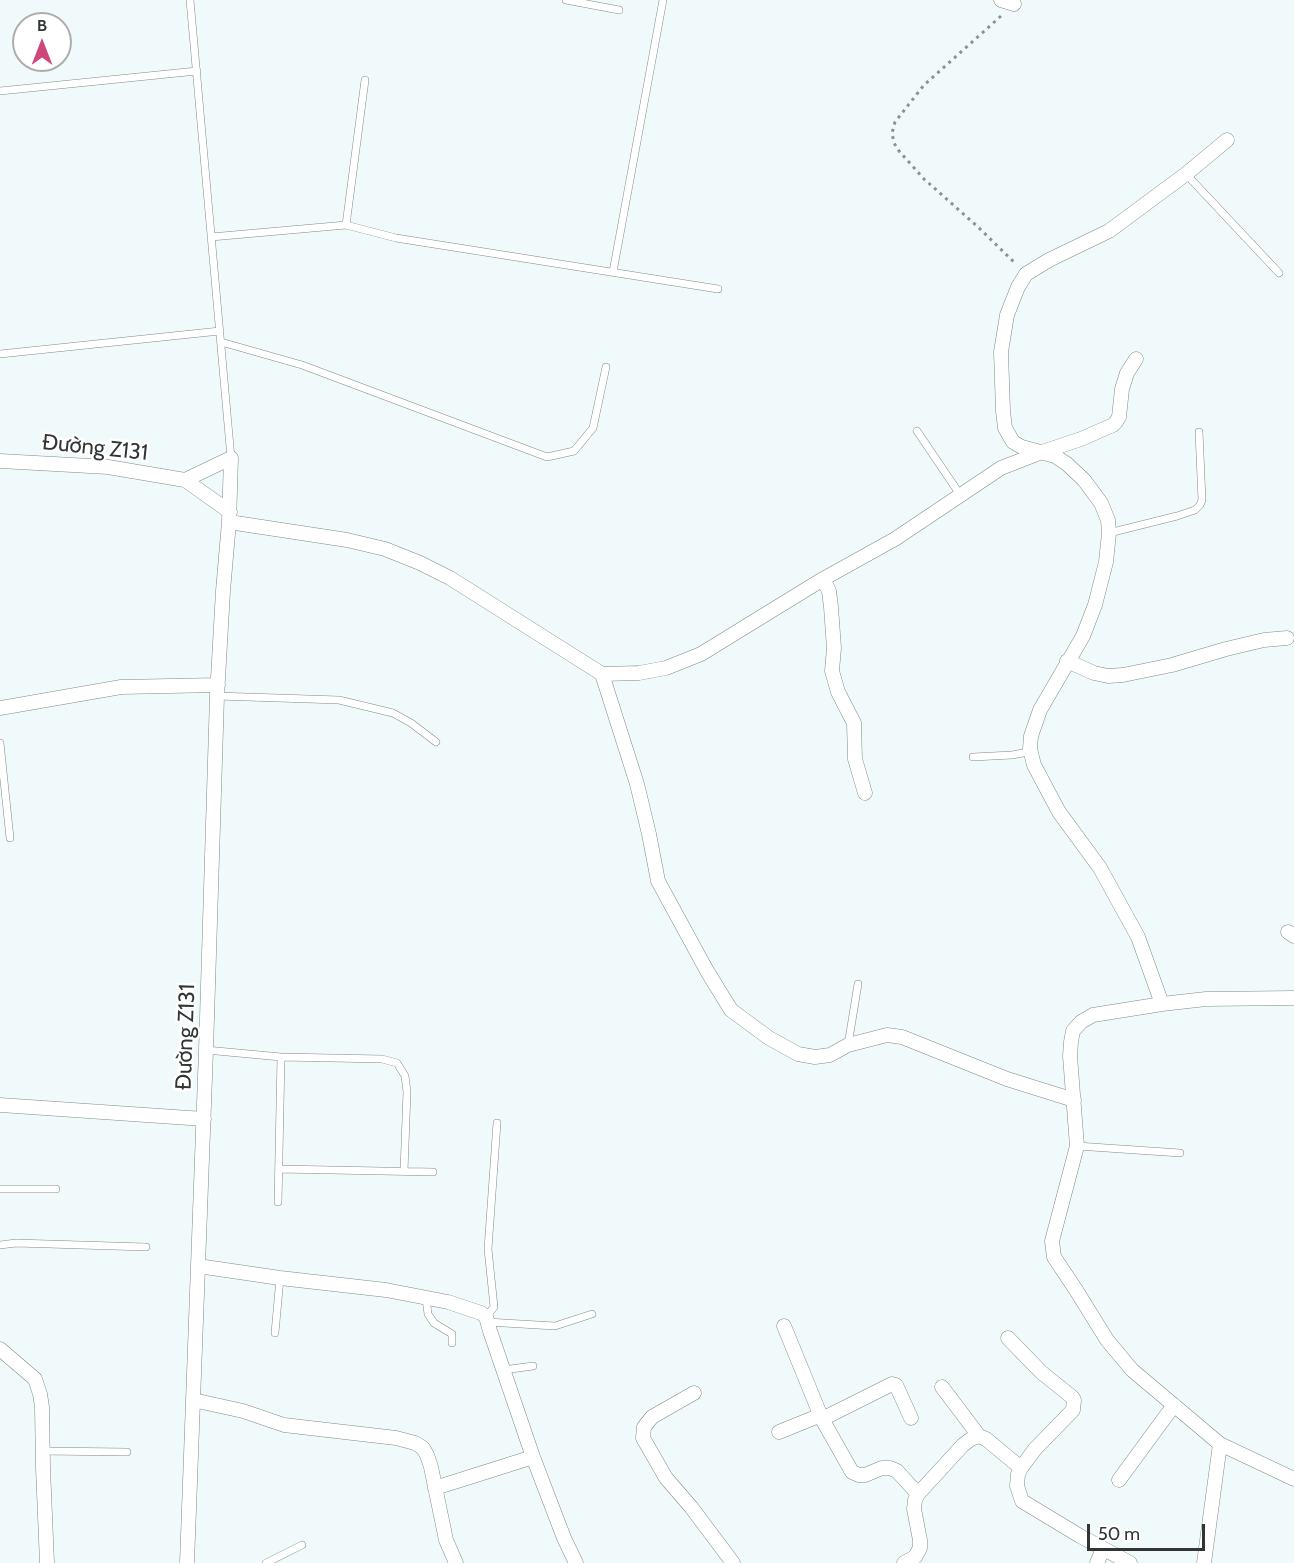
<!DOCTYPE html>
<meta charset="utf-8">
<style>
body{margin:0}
#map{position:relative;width:1294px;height:1563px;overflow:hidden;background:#f1fafb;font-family:Cabin,sans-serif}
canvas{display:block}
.north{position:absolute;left:12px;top:12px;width:60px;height:60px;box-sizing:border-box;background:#fff;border:2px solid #adaeae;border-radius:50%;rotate:0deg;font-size:16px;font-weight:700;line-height:24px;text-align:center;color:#313535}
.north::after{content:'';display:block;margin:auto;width:21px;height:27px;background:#cf457c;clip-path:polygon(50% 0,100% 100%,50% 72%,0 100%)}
.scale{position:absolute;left:1087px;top:1524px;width:118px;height:27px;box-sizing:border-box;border:3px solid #313535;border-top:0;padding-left:8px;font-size:18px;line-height:21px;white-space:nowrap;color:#313535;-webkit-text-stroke:4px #fff;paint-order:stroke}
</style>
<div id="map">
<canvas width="1294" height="1563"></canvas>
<div class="north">B</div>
<div class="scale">50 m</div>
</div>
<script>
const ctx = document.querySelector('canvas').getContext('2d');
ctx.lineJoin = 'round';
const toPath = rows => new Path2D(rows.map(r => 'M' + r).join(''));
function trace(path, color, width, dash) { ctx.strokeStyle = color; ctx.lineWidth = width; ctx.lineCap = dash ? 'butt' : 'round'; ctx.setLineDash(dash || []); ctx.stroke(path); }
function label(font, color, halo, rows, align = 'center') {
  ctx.font = font + ' Cabin,sans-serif'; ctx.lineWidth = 5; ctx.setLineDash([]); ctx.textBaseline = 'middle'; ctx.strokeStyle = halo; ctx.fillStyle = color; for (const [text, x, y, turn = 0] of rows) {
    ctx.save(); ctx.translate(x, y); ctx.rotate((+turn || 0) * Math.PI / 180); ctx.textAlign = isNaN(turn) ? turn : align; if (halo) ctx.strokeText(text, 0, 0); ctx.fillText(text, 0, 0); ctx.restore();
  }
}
const path = toPath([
 [1001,16,924,85,895,122,892,133,894,143,899,151,924,179,978,227,1016,264]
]);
const lane = toPath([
 [190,0,231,458],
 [566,0,619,10],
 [0,91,197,71],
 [1186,174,1279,273],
 [346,225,365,80],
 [211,237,346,225,396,238,718,289],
 [613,272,663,0],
 [221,342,302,365,547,457,574,451,593,428,606,367],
 [0,354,220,331],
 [917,431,961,496],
 [1109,533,1177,516,1195,510,1200,505,1202,500,1199,432],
 [217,696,339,700,393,713,411,723,436,742],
 [0,743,10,838],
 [973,757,1012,755,1023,753,1030,749],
 [848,1045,858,984],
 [206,1050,281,1057,382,1059,397,1063,405,1076,407,1092,404,1171],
 [1077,1146,1180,1153],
 [279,1169,433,1172],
 [0,1189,56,1189],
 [278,1202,281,1057],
 [0,1245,16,1243,146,1247],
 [426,1298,428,1314,434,1323,452,1334,452,1343],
 [486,1317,494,1307,488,1249,497,1123],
 [487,1322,555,1326,592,1314],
 [275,1333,280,1278],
 [503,1370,533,1366],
 [43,1451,127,1452],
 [266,1563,302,1545]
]);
const street = toPath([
 [1001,0,1014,4],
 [0,461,108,467,185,480,230,512],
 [185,480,231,458,229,522,223,591,217,696,206,1050,187,1563],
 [229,522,347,540,385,549,420,563,450,578,602,674,639,673,666,668,701,654,823,579,895,539,1001,468,1042,452,1081,439,1113,425,1116,422,1119,417,1122,389,1127,373,1136,359],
 [823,579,829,591,831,607,834,648,832,671,838,692,854,723,855,759,865,793],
 [1067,661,1094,673,1108,676,1123,675,1172,665,1226,649,1264,640,1287,638],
 [602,674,637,784,649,834,658,881,707,971,731,1010,769,1038,798,1054,815,1057,830,1055,848,1045,887,1035,902,1037,1007,1079,1074,1100],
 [0,708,121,687,218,685],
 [1288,932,1294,936],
 [1162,1004,1138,937,1100,868,1059,812,1034,765,1030,749,1031,736,1040,710,1083,636,1095,605,1106,562,1109,533,1108,520,1101,503,1084,480,1067,464,1055,456,1022,447,1013,442,1005,428,1003,411,1001,352,1007,315,1018,287,1026,274,1049,260,1109,231,1186,174,1227,140],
 [0,1105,204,1119],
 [198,1266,280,1278,386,1290,448,1302,481,1313,486,1317,490,1331,533,1457,564,1538,576,1563],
 [784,1326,822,1419,852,1472,859,1475,865,1475,882,1468,890,1468,897,1471,918,1494],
 [1008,1338,1041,1372,1072,1397,1074,1400,1073,1410,1035,1449,1021,1468,1018,1474,1017,1486,1022,1501,1080,1536,1130,1563],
 [0,1349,35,1379,40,1394,42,1407,43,1468,47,1563],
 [942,1387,979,1436],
 [694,1393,652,1417,644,1427,643,1438,666,1478,691,1507,733,1563],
 [193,1400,243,1411,284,1425,396,1438,415,1443,423,1448,427,1455,431,1467,446,1540,456,1563],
 [822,1419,892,1384,896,1385,911,1418],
 [779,1432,821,1415],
 [1220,1444,1294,1479],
 [1119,1480,1174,1405],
 [435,1488,533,1457],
 [904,1563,915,1557,920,1548,920,1540,914,1509,915,1500,918,1494,963,1445,971,1439,979,1436,986,1439,1021,1468],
 [1097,1563,1103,1549],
 [1204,1563,1220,1444,1132,1370,1107,1340,1076,1290,1054,1257,1052,1241,1077,1146,1070,1056,1071,1042,1073,1031,1081,1022,1093,1015,1162,1004,1206,999,1294,998]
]);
const streetNames = [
 ["Đường Z131",95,448,6],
 ["Đường Z131",186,1037,-88]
];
trace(lane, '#81898a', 8);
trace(street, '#81898a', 15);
trace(path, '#8c9293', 3, [3, 4.5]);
trace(lane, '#fff', 7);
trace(street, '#fff', 14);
label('22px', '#313535', '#fff', streetNames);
</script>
